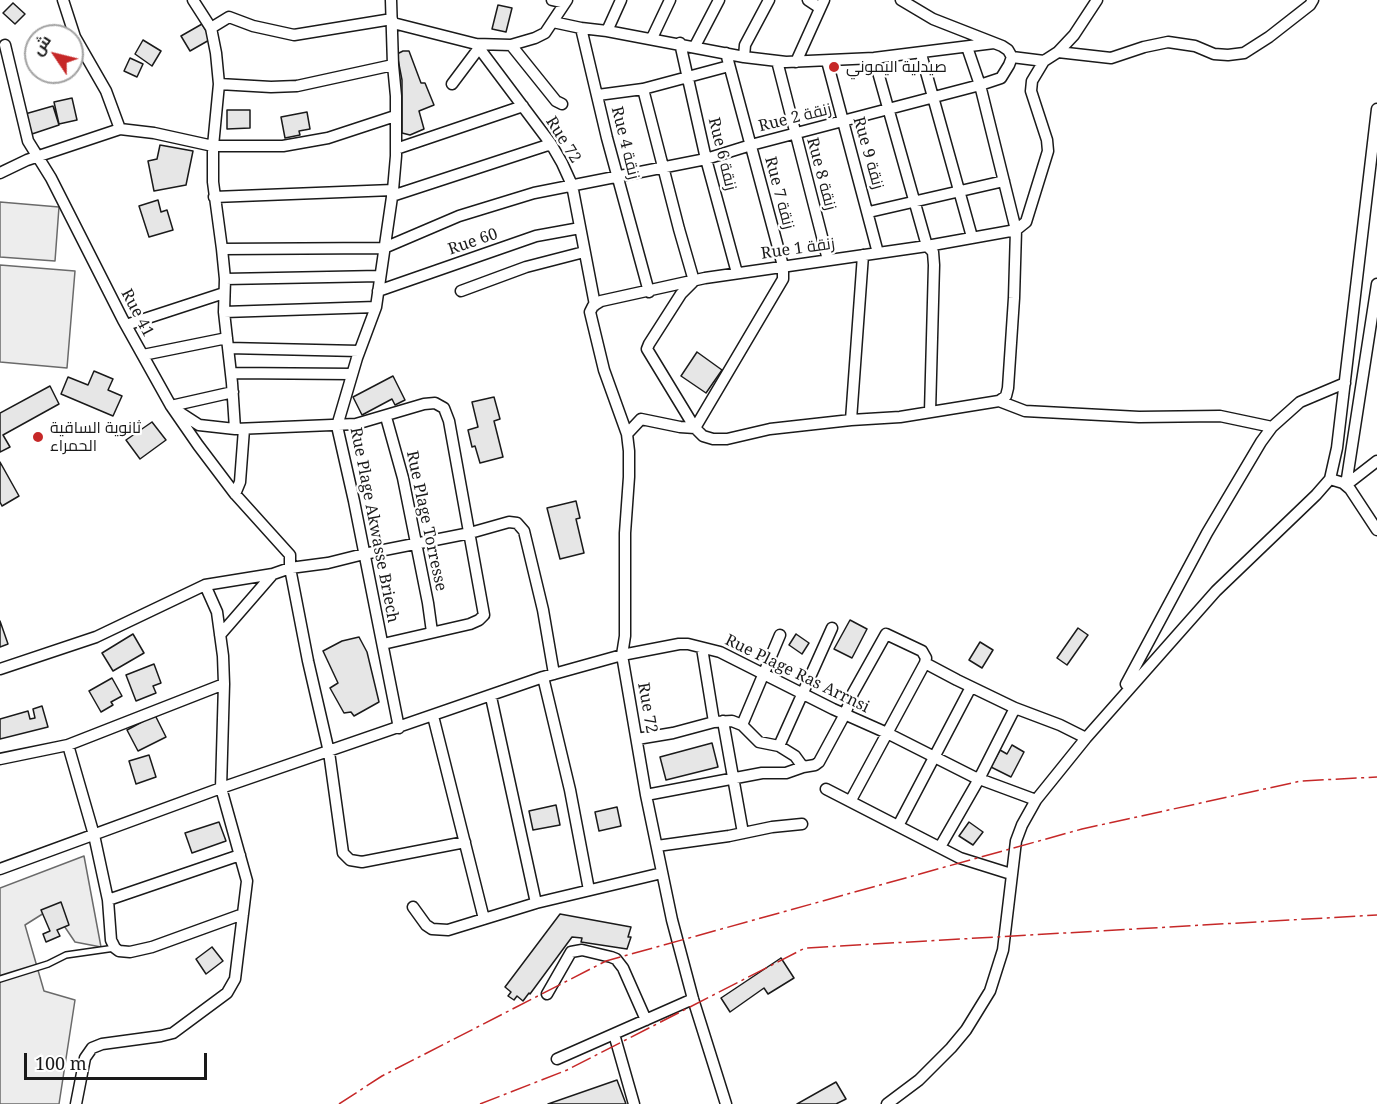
<!DOCTYPE html>
<meta charset="utf-8">
<style>
body{margin:0}
#map{position:relative;width:1377px;height:1104px;overflow:hidden;background:#fff;font-family:"Noto Serif",Cairo,serif}
canvas{display:block}
.north{position:absolute;left:24px;top:24px;width:60px;height:60px;box-sizing:border-box;background:#fff;border:2px solid #a3a3a3;border-radius:50%;rotate:305deg;font-size:16px;font-weight:700;line-height:24px;text-align:center;color:#1a1a1a}
.north::after{content:'';display:block;margin:auto;width:21px;height:27px;background:#c62828;clip-path:polygon(50% 0,100% 100%,50% 72%,0 100%)}
.scale{position:absolute;left:24px;top:1053px;width:183px;height:27px;box-sizing:border-box;border:3px solid #1a1a1a;border-top:0;padding-left:8px;font-size:18px;line-height:21px;white-space:nowrap;color:#1a1a1a;-webkit-text-stroke:4px #fff;paint-order:stroke}
</style>
<div id="map">
<canvas width="1377" height="1104"></canvas>
<div class="north">ش</div>
<div class="scale">100 m</div>
</div>
<script>
const ctx = document.querySelector('canvas').getContext('2d');
ctx.lineJoin = 'round';
function paint(path, color) { ctx.fillStyle = color; ctx.fill(path, 'evenodd'); }
const toPath = rows => new Path2D(rows.map(r => 'M' + r).join(''));
function trace(path, color, width, dash) { ctx.strokeStyle = color; ctx.lineWidth = width; ctx.lineCap = dash ? 'butt' : 'round'; ctx.setLineDash(dash || []); ctx.stroke(path); }
function label(font, color, halo, rows, align = 'center') {
  ctx.font = font + ' "Noto Serif",Cairo,serif'; ctx.lineWidth = 4.5; ctx.setLineDash([]); ctx.textBaseline = 'middle'; ctx.strokeStyle = halo; ctx.fillStyle = color; for (const [text, x, y, turn = 0] of rows) {
    ctx.save(); ctx.translate(x, y); ctx.rotate((+turn || 0) * Math.PI / 180); ctx.textAlign = isNaN(turn) ? turn : align; if (halo) ctx.strokeText(text, 0, 0); ctx.fillText(text, 0, 0); ctx.restore();
  }
}
const built = toPath([
 [0,202,59,207,55,261,0,257,0,202],
 [0,265,75,271,67,368,0,362,0,265],
 [84,856,101,947,75,942,52,908,25,925,44,991,75,1000,59,1104,0,1104,0,888,84,856]
]);
const building = toPath([
 [13,3,25,14,15,24,3,13,13,3],
 [498,5,512,8,506,32,492,29,498,5],
 [202,24,211,39,190,51,181,36,202,24],
 [143,40,161,51,152,66,135,54,143,40],
 [403,51,409,51,421,83,425,83,434,105,419,111,424,129,410,135,402,133,402,80,397,54,403,51],
 [130,58,143,64,137,77,124,71,130,58],
 [72,98,77,120,59,124,54,102,72,98],
 [53,106,59,125,32,134,25,114,53,106],
 [227,110,250,110,250,128,227,129,227,110],
 [307,112,310,129,299,131,300,135,285,138,281,117,307,112],
 [160,145,193,151,186,185,154,191,148,161,157,159,160,145],
 [158,200,161,212,167,210,173,230,149,237,139,206,158,200],
 [697,352,722,370,706,393,681,376,697,352],
 [94,371,113,379,108,390,122,396,113,416,61,394,68,377,88,385,94,371],
 [393,376,405,400,395,405,392,399,362,415,353,397,393,376],
 [50,386,59,404,3,435,10,447,0,452,0,413,50,386],
 [494,397,500,419,494,421,503,457,480,463,475,446,472,447,468,430,478,427,472,402,494,397],
 [152,422,166,440,140,459,126,440,152,422],
 [0,462,19,496,2,506,0,502,0,462],
 [576,501,580,518,576,519,584,553,560,559,547,508,576,501],
 [850,620,867,629,852,658,834,649,850,620],
 [0,621,8,644,0,647,0,621],
 [1078,628,1088,635,1067,665,1057,658,1078,628],
 [133,634,144,653,113,671,102,653,133,634],
 [796,634,809,643,802,654,789,645,796,634],
 [359,637,367,652,379,702,354,716,351,712,344,713,330,688,338,683,323,651,342,641,359,637],
 [980,642,993,650,982,668,969,660,980,642],
 [154,664,161,683,153,686,156,693,136,701,126,675,154,664],
 [112,678,122,696,111,702,113,705,101,712,89,691,112,678],
 [42,706,48,727,0,739,0,719,28,711,30,719,35,718,33,709,42,706],
 [155,715,166,737,138,751,127,730,155,715],
 [712,743,718,767,666,780,660,757,712,743],
 [1012,745,1024,752,1011,777,991,767,1000,750,1007,754,1012,745],
 [149,755,156,777,136,784,129,761,149,755],
 [556,805,560,825,533,830,529,811,556,805],
 [617,807,621,826,599,831,595,812,617,807],
 [219,822,226,841,192,853,185,833,219,822],
 [969,822,983,832,973,845,959,836,969,822],
 [61,902,69,925,57,930,60,936,46,942,43,934,50,931,41,910,61,902],
 [560,914,631,927,628,937,631,937,627,949,581,942,582,938,572,937,530,994,529,993,523,1001,517,996,514,1000,508,996,511,992,505,987,560,914],
 [212,947,223,961,206,974,196,959,212,947],
 [781,958,794,978,768,994,764,988,730,1012,721,998,781,958],
 [617,1080,626,1104,548,1104,617,1080],
 [836,1082,846,1099,836,1104,797,1104,836,1082]
]);
const lane = toPath([
 [0,979,48,964,66,955,115,948]
]);
const street = toPath([
 [63,0,75,37,106,91,120,129],
 [193,0,211,28,216,53,219,84,213,146,213,182,222,249,225,279,224,312,232,383,235,429],
 [391,0,393,65,396,96,396,156,393,190,376,307,357,358,337,426,354,501,399,728],
 [552,0,565,3],
 [808,0,820,8],
 [901,0,933,19,1002,46,1008,50,1012,57],
 [553,22,581,28,607,138,649,292],
 [393,23,476,44,511,45,535,38,545,33,567,0],
 [211,28,229,17,253,26,294,35,392,19],
 [581,28,607,31,744,57,786,62,874,58,994,43],
 [607,31,621,0],
 [652,38,670,0],
 [680,43,706,159,737,273],
 [476,44,551,144,562,163,572,185,595,305],
 [5,45,28,141,51,178,123,320,171,406,198,445,235,494,290,555,290,568,308,661,329,752,343,853,350,860,362,862,465,842],
 [511,45,556,101,562,104],
 [695,46,719,0],
 [967,47,980,85,1016,230,1014,298,1008,388,1006,396,999,401],
 [1058,52,1111,58,1144,47,1168,42,1195,46,1214,54,1228,55,1244,53,1269,37,1310,5,1313,0],
 [921,54,972,237],
 [744,57,745,45,769,0],
 [1012,57,1044,61,1058,52,1074,35,1097,0],
 [874,58,927,246,933,252,934,265,930,412],
 [777,61,828,260],
 [827,61,878,253],
 [796,62,824,0],
 [219,84,271,87,297,86,393,65],
 [452,84,479,48],
 [643,89,679,229,694,281],
 [598,95,643,89,729,66],
 [396,149,523,106],
 [0,173,27,160,120,129,154,133,213,146,283,146,328,138,395,116],
 [392,196,551,144],
 [214,197,393,190],
 [869,212,1004,181],
 [1016,230,1026,222,1048,151,1047,140,1031,91,1032,81,1044,61],
 [222,249,384,248,459,216,534,193,706,159,751,145,980,85,1001,78,1009,65,1012,57],
 [863,255,851,420,900,417,999,401,1025,411,1139,417,1220,416,1272,427],
 [225,279,380,276],
 [694,281,681,294,649,344,647,349,695,428,703,436,713,439,727,439,770,429,851,420],
 [378,291,536,236,580,228],
 [461,291,526,267,584,252],
 [224,312,376,307],
 [126,325,224,293],
 [228,348,359,351],
 [143,355,227,338],
 [231,373,352,374],
 [171,406,233,392],
 [179,412,199,425,235,429,356,424,424,404,435,403,444,408,449,421,484,615,479,620,470,624,383,644],
 [386,417,403,478,428,603,432,632],
 [627,434,641,419,680,427,695,428,783,279,783,266,726,53],
 [1330,479,1343,483,1350,489,1377,530],
 [1346,485,1377,284],
 [1346,485,1377,461],
 [235,494,240,482,244,429],
 [220,635,273,574],
 [702,648,714,722],
 [0,669,96,637,205,585,273,574,290,568,328,563,364,554,470,533,509,522,517,523,524,531,543,610,554,674],
 [543,677,570,790,589,890],
 [1126,684,1207,533,1261,442,1272,427,1300,402,1345,383],
 [491,697,536,903],
 [433,716,484,919],
 [723,721,743,833],
 [742,725,780,635],
 [637,739,673,733,714,722,732,721,742,725,759,742,779,746,795,756,803,767,815,765,819,762,845,714,853,693,886,634,922,651,926,658,925,663,957,680,1015,708,1060,725,1086,738],
 [68,745,94,835,108,900,111,940,115,948,119,951,130,952,152,947,243,914],
 [779,746,832,628],
 [0,759,68,745,224,684],
 [826,789,960,858,1011,874],
 [646,795,762,773,786,773,803,767],
 [851,800,925,663],
 [898,826,971,687],
 [657,846,729,836,772,827,802,824],
 [940,847,979,779,1015,708],
 [0,869,221,788,543,677,622,655,679,644,688,644,720,652,833,709,887,733,974,777,1036,800],
 [108,900,240,855],
 [413,907,426,925,432,929,448,930,536,903,662,873],
 [547,994,571,952,582,950,611,957,616,959,623,968,646,1020],
 [614,1034,634,1104],
 [557,1059,693,999],
 [76,1104,85,1058,92,1048,102,1044,161,1036,173,1033,227,993,235,979,247,881,221,788,224,684,223,656,217,612,205,585],
 [726,1104,693,999,672,920,646,795,622,655,625,636,625,533,629,477,629,451,627,434,604,370,590,312,593,306,601,301,705,278,927,246,1016,230],
 [887,1104,919,1080,951,1048,966,1030,990,991,1003,950,1016,841,1022,825,1036,800,1086,738,1216,591,1316,495,1330,479,1337,448,1377,109]
]);
const power = toPath([
 [339,1104,382,1076,606,961,1082,829,1301,781,1377,777],
 [480,1104,567,1070,805,948,1377,915]
]);
const markers = [
 [834,67,6,"#c62828"],
 [38,437,6,"#c62828"]
];
const poiNames = [
 ["صيدلية اليموني",846,67],
 ["ثانوية الساقية",50,428],
 ["الحمراء",50,446]
];
const streetNames = [
 ["Rue 2 زنقة",795,118,-14],
 ["Rue 72",563,140,58],
 ["Rue 4 زنقة",625,143,76],
 ["Rue 9 زنقة",868,153,74],
 ["Rue 6 زنقة",722,154,76],
 ["Rue 8 زنقة",821,174,75],
 ["Rue 7 زنقة",779,193,75],
 ["Rue 60",473,242,-19],
 ["Rue 1 زنقة",798,249,-8],
 ["Rue 41",137,313,62],
 ["Rue Plage Torresse",426,521,78],
 ["Rue Plage Akwasse Briech",374,525,79],
 ["Rue Plage Ras Arrnsi",797,674,26],
 ["Rue 72",647,708,80]
];
paint(built, '#ededed');
trace(built, '#6a6a6a', 1.5);
paint(building, '#e6e6e6');
trace(building, '#1a1a1a', 1.5);
trace(lane, '#1a1a1a', 8);
trace(street, '#1a1a1a', 13);
trace(lane, '#fff', 5);
trace(street, '#fff', 10);
trace(power, '#c62828', 1.5, [21, 4.5, 3, 4.5]);
for (const [x, y, r, color] of markers) { const dot = new Path2D(); dot.arc(x, y, r, 0, 2 * Math.PI); ctx.fillStyle = color; ctx.fill(dot); trace(dot, '#fff', 2); }
label('16px', '#1a1a1a', '#fff', poiNames, 'left');
label('16px', '#1a1a1a', '#fff', streetNames);
</script>
